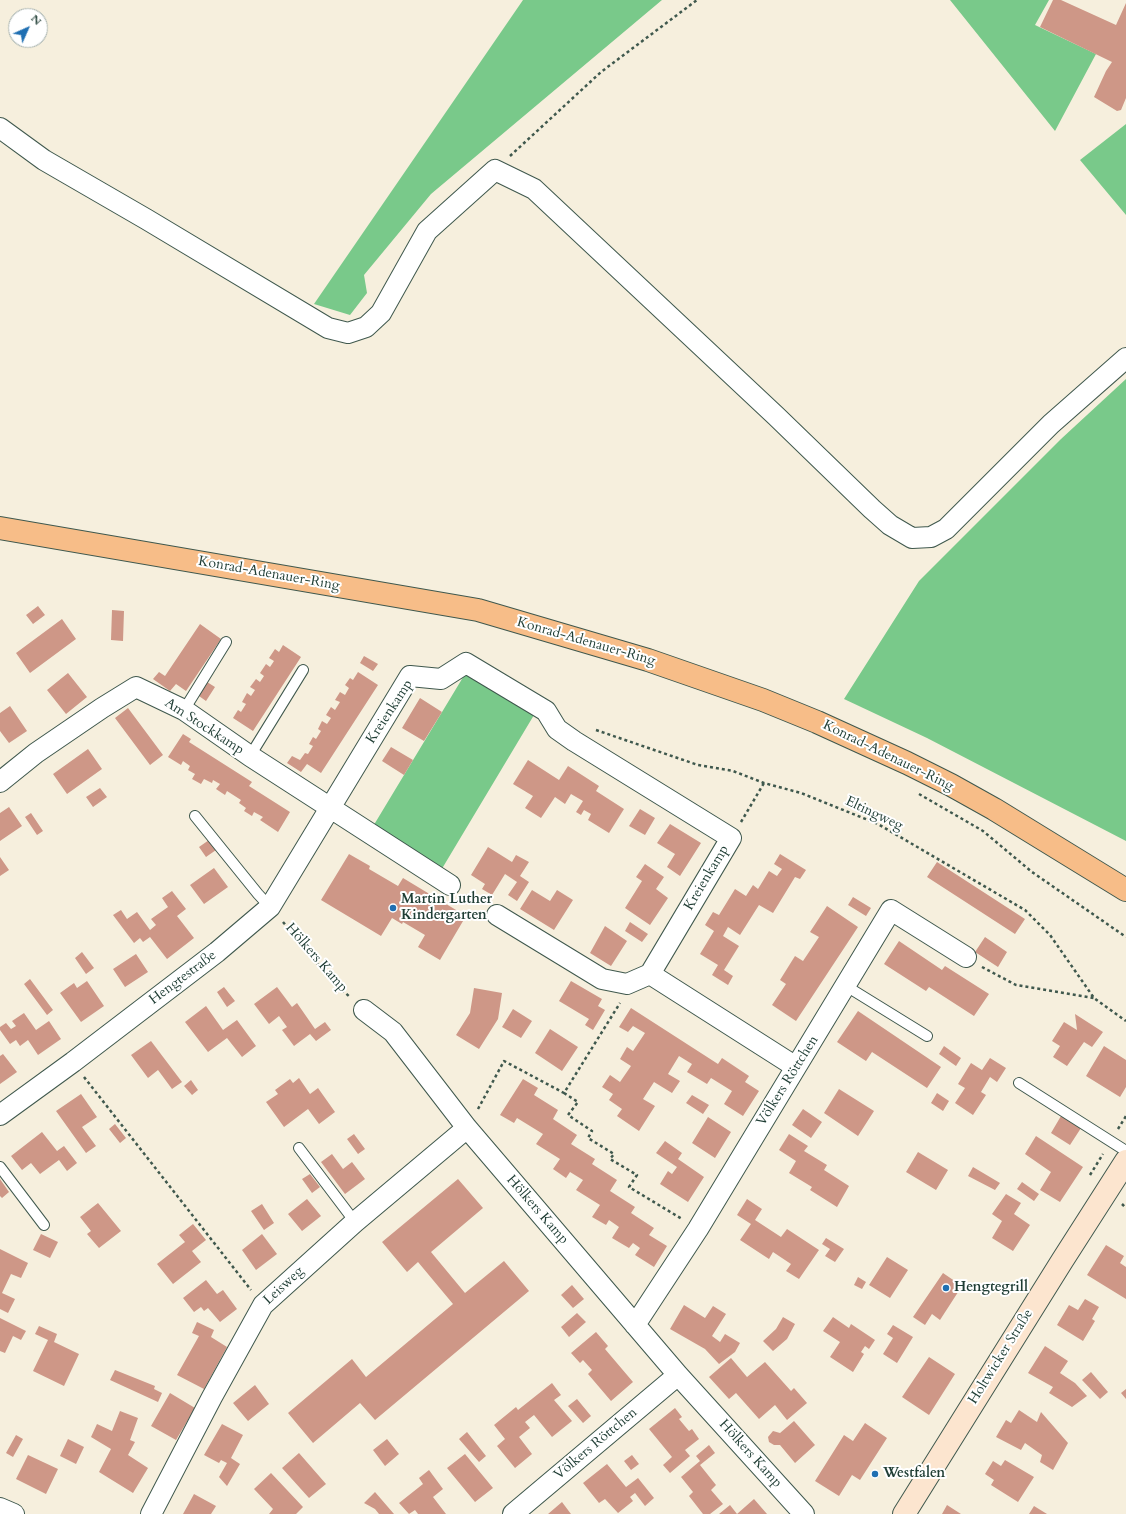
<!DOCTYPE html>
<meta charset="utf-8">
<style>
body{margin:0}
#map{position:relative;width:1126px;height:1514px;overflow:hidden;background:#f6efdd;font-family:Cardo,serif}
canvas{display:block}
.north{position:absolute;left:8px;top:8px;width:40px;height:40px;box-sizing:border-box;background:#fff;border:1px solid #a5b1ae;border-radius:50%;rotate:45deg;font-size:11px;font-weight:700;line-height:16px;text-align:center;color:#1f3d34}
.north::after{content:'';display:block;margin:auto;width:14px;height:18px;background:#1f6fb2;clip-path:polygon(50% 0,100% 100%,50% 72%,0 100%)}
</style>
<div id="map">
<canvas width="1126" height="1514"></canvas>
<div class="north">N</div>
</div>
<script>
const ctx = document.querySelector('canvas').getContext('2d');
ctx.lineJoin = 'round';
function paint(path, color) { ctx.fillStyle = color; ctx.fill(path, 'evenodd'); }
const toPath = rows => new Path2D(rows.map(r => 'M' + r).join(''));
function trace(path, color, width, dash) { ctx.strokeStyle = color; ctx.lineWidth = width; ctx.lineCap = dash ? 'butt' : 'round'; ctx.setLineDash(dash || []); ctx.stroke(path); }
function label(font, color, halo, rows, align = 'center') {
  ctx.font = font + ' Cardo,serif'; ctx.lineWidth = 4; ctx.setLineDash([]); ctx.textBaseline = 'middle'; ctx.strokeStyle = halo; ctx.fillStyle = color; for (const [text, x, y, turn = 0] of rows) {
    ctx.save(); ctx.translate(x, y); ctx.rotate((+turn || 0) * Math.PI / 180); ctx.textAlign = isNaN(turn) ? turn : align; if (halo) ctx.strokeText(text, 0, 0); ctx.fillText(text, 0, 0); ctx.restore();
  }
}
const green = toPath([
 [523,0,662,0,431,194,364,275,367,293,350,315,314,304],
 [950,0,1049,0,1035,25,1096,54,1055,131],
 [1126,124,1126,215,1080,160],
 [1126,379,1126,841,927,738,844,699,919,581,1061,439],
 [468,669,537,710,437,877,369,833]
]);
const building = toPath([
 [1053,0,1061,0,1116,25,1126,3,1126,98,1121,110,1117,111,1094,97,1106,71,1112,62,1040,27],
 [38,606,45,615,33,624,26,615],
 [112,610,124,611,123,641,111,640],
 [62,619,76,639,30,673,16,653],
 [200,624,221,639,186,691,176,684,170,691,153,679,159,672,165,676],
 [283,645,301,657,253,731,233,718,238,710,241,712,246,704,242,702,247,693,251,696,255,690,250,687,256,679,260,682,264,676,260,673,266,664,270,667,274,661,269,658,275,649,279,652],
 [364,656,378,664,373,671,360,663],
 [358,672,378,685,321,773,307,764,301,772,287,763,292,756,300,760,305,753,308,754,313,746,309,744,313,737,316,739,321,731,318,729,322,721,327,724,331,718,326,715,331,707,335,710,340,702,335,700,340,692,345,695,349,688,345,685,350,678,353,680],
 [68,673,87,697,66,714,47,690],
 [207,682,215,687,206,701,199,696],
 [420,698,442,712,424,741,402,728],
 [10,706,27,731,9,743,0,731,0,713],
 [128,708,163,755,150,765,115,718],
 [183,734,191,739,189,742,252,782,249,786,290,812,278,832,260,820,263,817,254,812,252,816,244,811,246,808,239,803,241,800,227,791,225,795,216,789,220,784,213,780,212,783,204,779,201,784,192,779,195,774,188,770,190,766,183,761,181,765,168,757],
 [391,747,413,760,404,775,382,761],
 [88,749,102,769,67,794,53,774],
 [528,760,559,780,568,766,599,786,596,791,624,809,609,833,588,820,591,814,584,810,581,815,576,812,583,801,571,794,565,804,555,797,541,818,525,808,533,796,513,784],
 [100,788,107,797,93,807,86,797],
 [9,807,22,826,0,841,0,813],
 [640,809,655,818,645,835,629,826],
 [31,813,43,831,37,835,25,817],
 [670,824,701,843,680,876,667,867,675,854,657,843],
 [209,840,216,850,206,857,199,847],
 [488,847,512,862,516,855,529,862,520,876,529,882,517,901,508,895,517,882,505,874,492,895,482,889,485,884,471,875],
 [349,854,370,866,369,869,398,886,403,878,466,916,440,960,418,947,425,935,403,922,402,924,392,918,381,936,321,900],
 [780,854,806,870,800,879,795,877,773,913,759,905,740,935,728,927,723,936,739,946,724,970,733,976,728,985,712,975,718,965,700,954,714,931,705,925,713,912,719,915,735,889,746,896,753,885,758,889,769,871,777,876,782,869,774,864],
 [0,857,9,870,0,876],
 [937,862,1025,919,1015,934,927,877],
 [645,864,664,877,656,889,668,898,650,925,625,908,642,881,636,877],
 [214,868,228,887,204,904,190,885],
 [532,890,550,901,557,890,573,900,554,930,520,909],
 [172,891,186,909,177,916,194,938,167,959,150,937,143,942,140,938,134,943,113,915,121,910,127,919,137,912,150,930,156,925,151,919,168,907,162,898],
 [853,897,871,908,866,916,848,905],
 [827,906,858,927,796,1021,772,1005,786,984,780,980,795,956,803,961,819,937,810,932],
 [630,922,648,934,642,942,625,931],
 [605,926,627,941,611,966,590,953],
 [985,937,1007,952,998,967,975,952],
 [899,941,942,970,945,966,989,994,974,1016,929,987,926,991,884,964],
 [82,952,94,968,86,974,75,958],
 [136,954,148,972,125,987,113,969],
 [30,979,53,1010,47,1015,24,984],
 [87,981,104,1006,81,1022,60,993,74,983,77,988],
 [571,981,602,999,598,1006,605,1010,593,1030,585,1025,589,1019,559,1001],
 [224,987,235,1001,227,1007,217,992],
 [277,987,292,1007,297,1003,315,1029,325,1022,331,1030,316,1041,310,1034,294,1046,282,1030,287,1027,279,1016,269,1024,254,1004],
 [474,988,502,993,498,1019,479,1049,456,1035,470,1013],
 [206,1006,223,1030,237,1020,256,1046,242,1057,227,1038,208,1052,185,1022],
 [631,1008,718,1064,722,1058,749,1076,745,1082,759,1091,743,1116,724,1104,732,1091,711,1078,707,1084,687,1072,692,1064,679,1056,668,1074,680,1081,672,1093,654,1082,643,1099,655,1106,639,1131,617,1116,622,1109,609,1100,613,1094,602,1087,610,1075,620,1082,631,1066,620,1059,627,1047,633,1051,645,1033,633,1026,628,1032,619,1027],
 [513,1009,532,1021,521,1038,502,1027],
 [858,1011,941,1067,927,1088,872,1052,866,1061,837,1042],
 [24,1013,36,1030,49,1021,61,1039,38,1055,28,1040,20,1046,16,1040,10,1044,0,1030,0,1027,6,1023,11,1029,16,1026,12,1021],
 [1075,1014,1103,1032,1092,1047,1084,1042,1067,1066,1053,1057,1060,1046,1052,1041,1064,1022,1077,1030],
 [550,1029,578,1047,562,1071,535,1053],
 [151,1041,182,1082,172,1089,158,1070,148,1078,131,1055],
 [944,1046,961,1058,956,1066,939,1054],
 [1104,1046,1126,1060,1126,1087,1120,1097,1086,1076],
 [3,1054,17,1072,0,1084,0,1056],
 [990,1058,1006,1068,997,1082,990,1077,981,1092,986,1095,973,1115,955,1103,965,1088,958,1084,971,1063,982,1070],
 [299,1078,310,1094,318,1088,335,1112,319,1124,308,1109,284,1127,266,1102,278,1094,275,1090,290,1079,293,1083],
 [523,1079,538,1088,534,1095,558,1110,553,1119,577,1135,571,1144,595,1159,592,1164,617,1180,610,1191,635,1207,631,1213,654,1228,649,1235,667,1246,654,1267,635,1255,640,1248,633,1243,629,1248,612,1238,619,1227,609,1220,606,1225,592,1217,600,1205,576,1190,583,1180,570,1172,566,1178,553,1169,560,1159,536,1144,543,1134,517,1118,514,1123,500,1115],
 [191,1080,198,1090,192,1095,184,1086],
 [839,1089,874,1111,858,1136,824,1113],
 [937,1093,949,1101,943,1111,931,1103],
 [81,1094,97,1117,82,1127,96,1146,86,1153,56,1111],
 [692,1095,709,1105,703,1114,686,1103],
 [803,1109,822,1122,811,1138,792,1125],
 [1061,1116,1081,1128,1070,1145,1051,1133],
 [708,1117,731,1132,715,1158,692,1143],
 [115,1124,126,1138,120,1143,109,1129],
 [42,1132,57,1151,64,1146,77,1163,67,1171,59,1160,40,1174,31,1163,22,1170,11,1156],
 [354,1134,365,1149,358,1154,347,1139],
 [789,1134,808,1146,804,1151,827,1165,824,1170,849,1186,837,1207,810,1190,812,1187,789,1173,796,1161,779,1150],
 [1036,1136,1083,1167,1060,1202,1040,1190,1051,1172,1025,1154],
 [665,1141,682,1153,678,1159,704,1177,688,1202,660,1184,668,1171,672,1174,677,1167,656,1153],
 [918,1152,948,1170,936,1190,906,1172],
 [332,1154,343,1169,352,1162,365,1179,345,1194,321,1162],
 [973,1167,1000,1183,995,1190,968,1176],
 [310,1174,320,1187,312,1193,302,1179],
 [0,1179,9,1192,2,1198,0,1196],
 [458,1179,483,1208,431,1252,465,1293,504,1261,529,1291,375,1420,360,1403,313,1443,288,1413,352,1359,366,1377,453,1304,418,1262,407,1272,382,1242],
 [1022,1182,1039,1194,1034,1201,1017,1189],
 [1006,1194,1021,1203,1014,1214,1030,1225,1013,1251,992,1238,1002,1221,992,1214],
 [307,1199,321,1216,302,1231,288,1214],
 [747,1199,762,1209,755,1220,781,1237,787,1229,819,1250,799,1279,786,1271,791,1264,773,1252,769,1259,740,1240,751,1224,737,1215],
 [98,1203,121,1231,99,1248,87,1234,91,1231,80,1217],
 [262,1204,274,1223,264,1230,251,1211],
 [193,1224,206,1240,192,1251,201,1262,173,1284,157,1264,185,1242,179,1235],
 [41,1234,58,1242,50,1258,33,1250],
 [262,1234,277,1254,256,1270,242,1250],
 [826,1238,844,1249,835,1262,825,1256,830,1249,822,1244],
 [1106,1245,1124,1256,1120,1263,1126,1267,1126,1299,1087,1275],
 [0,1249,28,1263,21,1278,11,1274,2,1293,15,1299,8,1313,0,1309],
 [887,1257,908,1270,890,1298,869,1285],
 [943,1273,962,1286,940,1320,932,1314,925,1325,913,1317],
 [858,1277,866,1282,862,1289,854,1285],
 [206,1280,217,1294,223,1290,237,1309,220,1322,208,1308,204,1311,201,1307,194,1312,183,1298],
 [572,1285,584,1299,573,1308,561,1295],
 [1085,1299,1099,1307,1092,1319,1095,1321,1083,1341,1057,1325,1069,1305,1078,1310],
 [684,1305,705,1318,713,1306,726,1314,712,1336,720,1342,725,1334,740,1343,735,1352,719,1364,705,1349,670,1329],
 [577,1313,586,1322,569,1337,561,1327],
 [783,1317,795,1324,787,1339,773,1351,763,1341,776,1329],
 [833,1317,849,1328,851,1324,875,1340,869,1349,865,1346,861,1352,864,1354,853,1372,830,1357,840,1342,823,1331],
 [0,1318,26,1331,21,1340,13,1336,5,1353,0,1351],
 [197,1322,214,1330,211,1337,227,1347,204,1389,177,1375,199,1336,192,1333],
 [893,1325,913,1337,897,1363,883,1354,893,1338,887,1334],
 [39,1326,57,1334,54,1342,79,1354,64,1386,33,1371,48,1340,35,1334],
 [596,1332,608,1346,605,1349,633,1382,611,1401,588,1374,592,1370,583,1360,580,1363,571,1353],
 [1045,1346,1068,1361,1060,1373,1075,1383,1087,1396,1072,1407,1049,1393,1053,1387,1028,1373],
 [929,1357,955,1374,929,1415,902,1397],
 [731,1358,747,1377,765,1362,791,1391,794,1388,807,1403,787,1420,775,1405,759,1419,736,1393,729,1399,709,1377],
 [115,1370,155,1386,154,1389,162,1393,158,1402,110,1380],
 [1091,1372,1108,1392,1100,1399,1082,1380],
 [552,1383,561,1395,554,1400,572,1421,552,1437,534,1415,525,1422,530,1428,519,1437,532,1454,515,1468,497,1446,505,1439,494,1425,516,1407,518,1410],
 [255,1385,269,1404,248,1421,233,1403],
 [1126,1389,1126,1399,1121,1393],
 [170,1393,195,1408,176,1440,151,1426],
 [577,1399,591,1416,583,1423,568,1406],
 [675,1408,682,1417,679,1419,689,1431,692,1429,699,1439,685,1450,690,1456,670,1473,663,1465,672,1457,649,1429],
 [1019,1410,1037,1422,1041,1412,1068,1443,1053,1470,1040,1462,1042,1455,1025,1443,1021,1450,996,1437,1006,1420,1011,1423],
 [120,1411,138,1418,130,1440,135,1442,128,1455,148,1468,133,1493,99,1472,111,1449,91,1437,97,1424,112,1431],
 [794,1421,815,1445,795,1463,780,1445,774,1445,769,1442,768,1437,773,1431,780,1433],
 [865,1423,887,1438,860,1480,852,1475,839,1496,815,1481,844,1435,853,1441],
 [222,1424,243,1435,231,1458,240,1464,227,1486,219,1477,227,1463,221,1460,219,1463,204,1455],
 [467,1432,486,1456,479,1462,459,1439],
 [16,1435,23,1439,13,1457,6,1453],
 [68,1439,84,1447,76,1464,60,1456],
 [387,1439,399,1454,385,1466,373,1450],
 [709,1445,715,1453,700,1465,716,1485,711,1490,723,1504,710,1514,703,1514,689,1496,693,1492,681,1477,700,1461,696,1456],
 [299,1453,326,1484,309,1498,282,1468],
 [465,1454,493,1488,475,1502,447,1468],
 [28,1455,58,1469,46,1494,16,1479],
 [632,1455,639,1464,631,1470,624,1461],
 [1005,1460,1034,1477,1018,1502,991,1485,994,1480,985,1474,993,1461,1001,1466],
 [607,1464,626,1487,638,1478,654,1498,645,1506,635,1493,630,1497,633,1501,618,1513,605,1499,599,1503,583,1483],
 [429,1470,443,1489,433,1497,446,1514,418,1514,415,1510,409,1514,399,1503,423,1484,419,1478],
 [271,1473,303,1507,296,1514,269,1514,273,1509,254,1489],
 [375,1492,394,1514,379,1514,375,1509,364,1503],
 [194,1494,216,1506,211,1514,183,1514],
 [754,1499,767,1514,719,1514,730,1505,737,1514],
 [562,1502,571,1514,548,1514],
 [947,1505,961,1514,942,1514],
 [1034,1506,1047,1514,1029,1514]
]);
const path = toPath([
 [510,156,601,72,697,0],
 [596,730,698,765,733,771,764,783,801,793,878,824,1025,910,1050,935,1094,998,1126,1021],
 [919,794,983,831,1032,872,1126,937],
 [741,822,764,783],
 [466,895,480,904],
 [283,922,331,980,350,997],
 [982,967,1016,985,1094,998],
 [84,1077,251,1290],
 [564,1093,578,1102,568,1115,592,1131,588,1138,614,1154,610,1159,637,1175,629,1187,682,1219],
 [478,1109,504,1061,564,1093,620,1003],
 [1118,1129,1126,1116],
 [1090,1175,1103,1154],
 [1122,1204,1126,1208]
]);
const lane = toPath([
 [184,710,226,642],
 [250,756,303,670],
 [195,816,258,894,270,907],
 [846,986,927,1036],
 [1019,1083,1126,1151],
 [299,1148,355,1222],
 [0,1167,44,1225]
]);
const street = toPath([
 [0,128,44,160,146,219,328,328,348,333,366,327,381,313,427,231,495,170,534,189,776,416,872,509,890,525,912,538,931,537,946,529,1051,424,1126,358],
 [0,782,36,753,102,708,136,687,184,710,250,756,450,885],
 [650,974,796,1067],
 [364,1010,393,1032,467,1128,678,1375,804,1514],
 [0,1115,73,1062,217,952,270,907,410,676,441,679,466,663,546,711,557,729,574,741,731,838,650,974,627,984,602,979,497,915],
 [635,1325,698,1229,891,910,966,957],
 [0,1508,14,1514],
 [151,1514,212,1397,263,1305,355,1222,467,1128],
 [513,1514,678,1375]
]);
const secondary = toPath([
 [904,1514,1062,1261,1126,1161]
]);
const primary = toPath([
 [0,528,478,610,648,660,763,700,817,722,907,763,951,785,994,809,1126,890]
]);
const markers = [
 [393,908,4,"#1f6fb2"],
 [946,1288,4,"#1f6fb2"],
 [875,1474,4,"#1f6fb2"]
];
const streetNames = [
 ["Konrad-Adenauer-Ring",269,574,10],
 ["Konrad-Adenauer-Ring",586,642,16],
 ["Kreienkamp",390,712,-57],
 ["Am Stockkamp",204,727,33],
 ["Konrad-Adenauer-Ring",888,756,26],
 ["Eltingweg",874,814,25],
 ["Kreienkamp",707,878,-59],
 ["Hölkers Kamp",316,958,49],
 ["Hengtestraße",183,978,-37],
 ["Völkers Röttchen",788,1081,-58],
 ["Hölkers Kamp",537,1210,49],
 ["Leisweg",284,1286,-43],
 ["Holtwicker Straße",1001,1357,-58],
 ["Völkers Röttchen",596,1444,-40],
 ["Hölkers Kamp",750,1454,48]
];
const poiNames = [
 ["Martin Luther",401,900],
 ["Kindergarten",401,916],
 ["Hengtegrill",954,1288],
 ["Westfalen",883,1474]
];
paint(green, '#79c98a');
paint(building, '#ce9787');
trace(lane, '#3f584d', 12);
trace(street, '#3f584d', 22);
trace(secondary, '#3f584d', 24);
trace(primary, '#3f584d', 24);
trace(path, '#3f584d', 2.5, [3, 3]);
trace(lane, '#fff', 10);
trace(street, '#fff', 20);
trace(secondary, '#fce5cf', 22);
trace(primary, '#f7bd88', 22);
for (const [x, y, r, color] of markers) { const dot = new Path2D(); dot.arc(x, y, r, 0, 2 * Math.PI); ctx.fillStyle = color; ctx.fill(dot); trace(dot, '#fff', 1.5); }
label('14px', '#1f3d34', '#fff', streetNames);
label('bold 14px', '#1f3d34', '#fff', poiNames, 'left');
</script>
